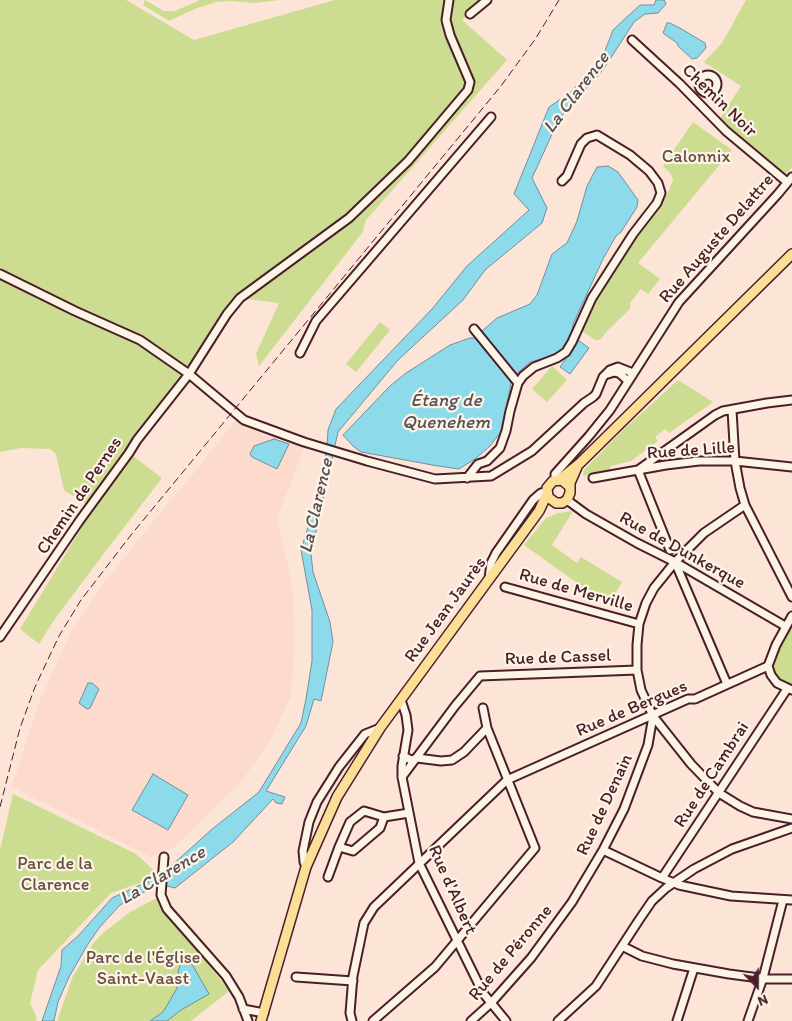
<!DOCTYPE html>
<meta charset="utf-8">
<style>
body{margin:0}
#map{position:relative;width:792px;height:1021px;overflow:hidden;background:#fce5d6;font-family:Itim,sans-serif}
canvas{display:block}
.north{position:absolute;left:732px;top:961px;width:50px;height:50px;-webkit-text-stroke:4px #fcf5e5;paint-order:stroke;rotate:158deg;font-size:14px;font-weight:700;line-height:20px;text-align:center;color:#4a1f2b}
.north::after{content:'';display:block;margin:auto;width:18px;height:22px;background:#4a1f2b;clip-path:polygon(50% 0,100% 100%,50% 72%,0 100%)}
</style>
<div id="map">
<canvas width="792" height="1021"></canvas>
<div class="north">N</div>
</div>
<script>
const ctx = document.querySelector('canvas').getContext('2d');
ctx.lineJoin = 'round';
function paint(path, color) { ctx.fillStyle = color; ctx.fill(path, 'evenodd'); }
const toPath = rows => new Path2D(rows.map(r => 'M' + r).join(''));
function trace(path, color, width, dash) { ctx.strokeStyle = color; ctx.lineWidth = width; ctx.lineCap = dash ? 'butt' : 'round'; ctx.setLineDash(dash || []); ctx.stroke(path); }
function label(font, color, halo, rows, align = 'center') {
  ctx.font = font + ' Itim,sans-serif'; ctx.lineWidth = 4.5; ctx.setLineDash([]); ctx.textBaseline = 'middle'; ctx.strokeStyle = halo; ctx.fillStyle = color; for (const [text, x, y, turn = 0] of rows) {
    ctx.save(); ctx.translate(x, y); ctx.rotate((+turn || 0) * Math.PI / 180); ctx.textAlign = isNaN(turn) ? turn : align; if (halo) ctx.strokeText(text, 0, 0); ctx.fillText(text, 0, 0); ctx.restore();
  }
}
const built = toPath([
 [239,416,304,442,305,446,277,518,292,583,295,640,291,696,270,741,240,783,174,847,151,857,12,787,39,703,69,636,104,583,151,524,195,472]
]);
const green = toPath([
 [0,0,126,0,194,40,335,0,487,0,462,20,507,60,366,220,362,233,259,366,256,354,279,303,240,298,129,453,162,478,102,556,52,623,39,644,20,629,93,509,64,490,56,454,50,449,21,448,0,452],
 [145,0,164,11,175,11,200,0,279,0,255,3,232,1,216,2,197,8,169,21,143,5],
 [746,0,792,0,792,167,786,174,719,120,741,86,704,62,722,43],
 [693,122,732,150,638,263,660,279,648,294,641,289,630,303,630,309,607,331,600,340,595,340,582,331,592,306,634,238,667,195,673,180,671,174,663,166],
 [380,322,390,330,356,372,346,364],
 [552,366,567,380,547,402,532,389],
 [678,380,713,402,669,433,665,429,655,437,658,441,631,461,610,466,611,471,583,476,584,470,621,432],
 [573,511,552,545,577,563,581,557,622,582,608,605,524,545,546,518,559,513],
 [792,620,792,688,778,682,770,665],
 [13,794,136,854,160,876,111,893,38,970,30,1003,37,1018,36,1021,0,1021,0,850],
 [157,898,229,991,191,1021,57,1021,73,976,93,944,102,934,130,912]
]);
const water = toPath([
 [656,0,664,0,666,4,658,13,645,14,634,22,603,70,559,119,532,178,547,208,542,223,485,270,463,300,398,360,338,432,311,554,313,572,330,622,333,642,321,701,314,699,306,726,266,791,285,797,282,804,276,803,273,799,233,842,175,888,159,884,120,905,99,928,88,944,69,977,58,1002,54,1021,42,1021,61,966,62,950,79,935,112,898,160,876,211,830,259,792,301,723,306,699,312,661,312,610,301,550,316,501,327,448,328,430,336,409,432,309,467,266,529,210,514,194,549,107,571,92,603,56,613,30,640,5,654,5,656,0],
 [667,23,670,23,678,27,705,43,706,48,697,58,692,59,678,46,677,43,663,33,667,23],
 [608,166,618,172,638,200,637,207,621,232,616,236,603,259,573,324,571,340,556,355,530,362,515,375,483,334,482,331,497,318,530,304,537,295,552,254,567,243,577,221,587,186,597,167,608,166],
 [470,338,475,338,511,382,503,429,490,446,475,459,459,469,438,466,361,452,353,446,343,435,390,386,406,373,450,345,470,338],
 [578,340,589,348,570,374,560,367,578,340],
 [274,439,289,444,277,469,252,457,250,454,254,446,274,439],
 [88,683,92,683,99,689,90,708,87,709,79,703,88,683],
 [153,774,188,795,168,830,132,810,153,774],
 [184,956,193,966,209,994,181,1010,167,1021,150,1021,163,1012,176,990,180,980,178,971,184,956]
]);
const minor = toPath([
 [470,14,487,0],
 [632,40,680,84,726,131,787,182],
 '699 84a9 9 0 1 1 18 0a9 9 0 1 1-18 0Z',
 [0,274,75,311,140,340,189,374,244,420,304,442,367,461,435,479,491,476,532,451,584,403,593,397,596,394,603,377,610,370,618,367,633,373],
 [474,329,518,383],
 [300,353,316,321,491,117],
 [608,374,614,372,619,373,628,381],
 [732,410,735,461,740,488,745,505,792,597],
 [467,478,478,464,487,461,500,448,506,431,510,411,518,383,523,376,534,367,557,358,566,352,572,342,592,298,633,234,657,203,661,193,658,183,649,171,630,155,597,135,587,138,581,144,567,176,562,181],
 [593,478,666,465,699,461,735,461,792,467],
 [555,480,555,474,589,436,610,410,679,302,777,195,792,177],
 [567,500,586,514,637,543,675,562,785,626],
 [745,505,704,533,675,562,654,588,646,603,639,624,637,645,637,670,641,690,653,716,691,764,719,793,740,806,753,812,792,819],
 [670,550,638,470,715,415,723,411,767,403,792,400],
 [675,562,727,684],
 [489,579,491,563,496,553,533,500,541,493,547,491],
 [505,587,639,624],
 [792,616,776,645,768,666,771,675,777,683,792,690],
 [0,637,80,520,129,453,137,440,189,374,227,314,240,298,349,218,408,161,468,90,470,82,450,35,446,20,449,0],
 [401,700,406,715,408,730,402,766,402,777,419,863,483,993,506,1021],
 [403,756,411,760,417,758,441,761,452,760,464,752,487,728],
 [402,777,455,706,480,676,637,670],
 [339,847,350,822,364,811,384,817],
 [603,850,662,878,679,885,731,896,792,900],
 [164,857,161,895,167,909,226,976,239,997,248,1021],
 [306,867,304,862,303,851,309,822,317,802,339,767,365,734,380,728],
 [328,877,339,847,353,851,380,828,384,817,409,813],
 [662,878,787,689],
 [622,946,642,956,673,964,729,974,767,979,792,979],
 [296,977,353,981],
 [243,1009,264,1013],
 [352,1021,350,1013,353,976,364,923,374,907,507,780,688,699,695,699,768,666],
 [373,1021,435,967,535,848,487,728,483,708],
 [471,1021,491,1003,531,958,572,902,603,850,624,809,648,745,653,716],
 [558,1021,596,986,639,920,652,901,666,888,694,869,732,849,792,828],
 [677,1021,694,968],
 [748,1021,763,978,783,900]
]);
const major = toPath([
 [559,480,580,463,792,254],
 [569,486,562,480,553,481,547,488,548,497,556,503,562,503,567,500,570,493,570,483,577,467],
 [261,1021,306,867,337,797,380,728,539,511,547,494]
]);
const rail = toPath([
 [0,807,20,728,35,687,59,636,81,600,131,535,501,86,536,38,559,0]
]);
const streetNames = [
 ["Chemin Noir",719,101,44],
 ["Rue Auguste Delattre",717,239,-49],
 ["Rue de Lille",691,451,-4],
 ["Chemin de Pernes",80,496,-56],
 ["Rue de Dunkerque",682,551,29],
 ["Rue de Merville",576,591,16],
 ["Rue Jean Jaurès",446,610,-54],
 ["Rue de Cassel",558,658,-2],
 ["Rue de Bergues",632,709,-23],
 ["Rue de Cambrai",712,775,-57],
 ["Rue de Denain",605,805,-65],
 ["Rue d'Albert",452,890,66],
 ["Rue de Péronne",511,953,-50]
];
const parkNames = [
 ["Calonnix",696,157],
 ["Parc de la",55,864],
 ["Clarence",55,885],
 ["Parc de l'Église",143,958],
 ["Saint-Vaast",143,979]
];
const waterNames = [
 ["La Clarence",577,93,-53],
 ["Étang de",446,401],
 ["Quenehem",446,423],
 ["La Clarence",317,506,-77],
 ["La Clarence",163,876,-31]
];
paint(built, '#fcdacc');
paint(green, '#ccdc90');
paint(water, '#8cdaea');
trace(water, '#728f9e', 1);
trace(minor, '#4a1f2b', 11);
trace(major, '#4a1f2b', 12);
trace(minor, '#fcf5e5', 7);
trace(major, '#fbdf96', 9);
trace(rail, '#4a1f2b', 1, [8, 4]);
label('18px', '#4a1f2b', '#fcf5e5', streetNames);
label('18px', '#6a4e44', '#fcf5e5', parkNames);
label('italic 19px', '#5a4e5b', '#fcf5e5', waterNames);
</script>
